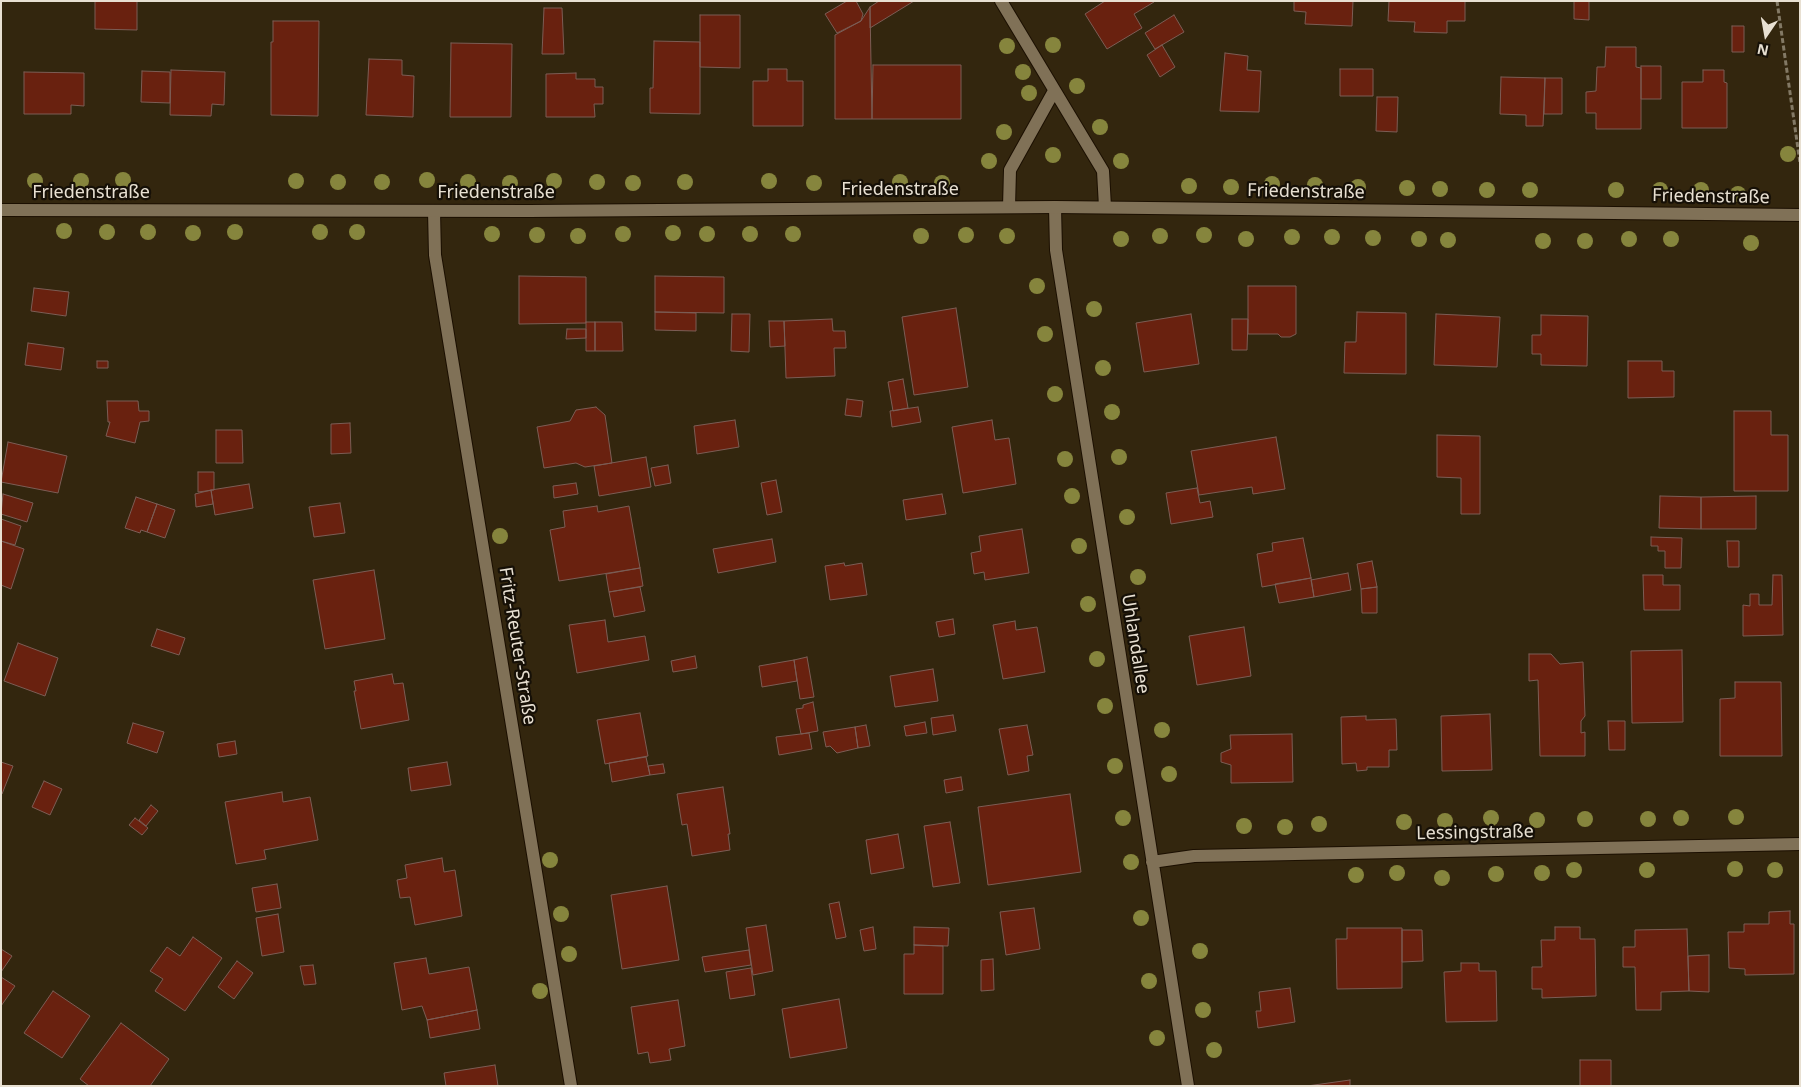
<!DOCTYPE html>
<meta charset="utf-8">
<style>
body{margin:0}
#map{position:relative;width:1801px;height:1087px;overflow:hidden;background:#33260e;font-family:"Noto Sans",sans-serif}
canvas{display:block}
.frame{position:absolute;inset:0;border:2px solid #e8e0d2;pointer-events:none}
.north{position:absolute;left:1741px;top:10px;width:50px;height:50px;-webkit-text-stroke:4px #161007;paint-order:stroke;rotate:192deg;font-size:14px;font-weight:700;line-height:20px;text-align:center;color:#e8e0d2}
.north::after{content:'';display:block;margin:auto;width:18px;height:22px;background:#e8e0d2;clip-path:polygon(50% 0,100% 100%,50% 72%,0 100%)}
</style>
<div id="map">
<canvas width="1801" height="1087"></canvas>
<div class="frame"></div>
<div class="north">N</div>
</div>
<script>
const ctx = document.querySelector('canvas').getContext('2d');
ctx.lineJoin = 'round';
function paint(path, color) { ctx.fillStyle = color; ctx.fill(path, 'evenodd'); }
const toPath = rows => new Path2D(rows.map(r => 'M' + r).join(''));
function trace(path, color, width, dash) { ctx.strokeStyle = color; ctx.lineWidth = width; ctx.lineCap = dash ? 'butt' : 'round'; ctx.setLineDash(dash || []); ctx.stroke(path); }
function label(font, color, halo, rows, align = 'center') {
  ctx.font = font + ' "Noto Sans",sans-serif'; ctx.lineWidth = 4.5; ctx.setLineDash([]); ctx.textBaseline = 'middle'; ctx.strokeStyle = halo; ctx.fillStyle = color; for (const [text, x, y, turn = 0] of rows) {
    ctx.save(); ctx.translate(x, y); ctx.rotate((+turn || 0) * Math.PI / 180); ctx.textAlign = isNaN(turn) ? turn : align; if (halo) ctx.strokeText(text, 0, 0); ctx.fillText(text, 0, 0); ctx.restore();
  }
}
const building = toPath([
 [95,1,137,1,137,30,95,29,95,1],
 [847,1,856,1,863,14,861,21,837,33,825,14,847,1],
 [879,1,914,1,870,28,870,7,879,1],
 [1105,1,1154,1,1154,2,1134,14,1142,28,1107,49,1085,14,1105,1],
 [1294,1,1353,1,1352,26,1305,24,1306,12,1294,11,1294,1],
 [1389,1,1465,1,1465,21,1447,21,1447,33,1414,32,1415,22,1388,21,1389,1],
 [1574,1,1589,1,1589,20,1574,19,1574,1],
 [870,7,872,119,835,119,835,35,861,21,870,7],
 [544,8,562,8,564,54,542,54,544,8],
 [700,15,740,15,740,68,700,67,700,15],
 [1174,15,1184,32,1155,49,1145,33,1174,15],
 [273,21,319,21,318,116,271,115,271,42,273,42,273,21],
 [1732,26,1744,26,1744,52,1732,52,1732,26],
 [654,41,700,42,700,114,650,113,650,88,653,88,654,41],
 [451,43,512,44,511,117,450,117,451,43],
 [1162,45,1175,67,1160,77,1147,55,1162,45],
 [1606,47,1636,47,1636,67,1641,68,1641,129,1596,129,1596,113,1586,113,1586,92,1596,91,1597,67,1605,67,1606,47],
 [1225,53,1248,56,1247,70,1261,71,1259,112,1220,111,1225,53],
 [369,59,402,60,402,75,414,76,413,117,366,115,369,59],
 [873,65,961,65,961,119,872,119,873,65],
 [1641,66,1661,66,1661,99,1641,99,1641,66],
 [768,69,787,69,787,81,803,81,803,126,753,126,753,81,768,81,768,69],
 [1340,69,1373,69,1373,96,1340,96,1340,69],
 [171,70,225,72,224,105,212,104,211,116,170,115,171,70],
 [1703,70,1724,70,1724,82,1727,83,1727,128,1682,128,1682,82,1703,82,1703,70],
 [142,71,170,72,170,103,141,102,142,71],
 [24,72,84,73,84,106,71,105,71,114,24,114,24,72],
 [576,73,576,79,595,79,595,87,603,87,603,104,594,104,595,117,546,117,546,74,576,73],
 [1501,77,1545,78,1543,126,1526,126,1526,115,1500,114,1501,77],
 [1545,78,1562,78,1562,114,1544,114,1545,78],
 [1377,97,1398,97,1397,132,1376,131,1377,97],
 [519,276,586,277,586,323,519,324,519,276],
 [655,276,724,277,724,313,655,312,655,276],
 [1248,286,1296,286,1296,334,1290,337,1281,337,1278,334,1248,334,1248,286],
 [34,288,69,292,66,316,31,311,34,288],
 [956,308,968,387,914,395,902,317,956,308],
 [655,312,696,313,696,331,655,330,655,312],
 [1357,312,1406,313,1406,374,1344,373,1345,342,1356,342,1357,312],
 [732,314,750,314,749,352,731,351,732,314],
 [1191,314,1199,364,1144,372,1136,323,1191,314],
 [1436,314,1500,317,1497,367,1434,365,1436,314],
 [1541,315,1588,316,1587,366,1541,365,1541,354,1532,354,1532,335,1541,335,1541,315],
 [832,319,833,331,845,331,846,348,834,348,835,376,786,378,784,321,832,319],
 [1232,319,1248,319,1247,350,1232,350,1232,319],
 [769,321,784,321,785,346,770,347,769,321],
 [586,322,595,322,595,351,586,351,586,322],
 [595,322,622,322,623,351,595,351,595,322],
 [567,329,586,329,586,338,566,339,567,329],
 [28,343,64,348,61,370,25,365,28,343],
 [97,361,108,361,108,368,97,368,97,361],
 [1628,361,1662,361,1662,371,1674,371,1674,397,1628,398,1628,361],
 [903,379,908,408,893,411,888,382,903,379],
 [847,399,863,401,861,417,845,415,847,399],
 [107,401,138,401,139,411,149,411,149,421,140,422,135,443,106,436,110,422,108,422,107,401],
 [596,407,605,415,612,463,585,467,576,463,544,468,537,427,570,421,576,410,596,407],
 [918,407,921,422,892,427,890,411,918,407],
 [1734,411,1771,411,1771,435,1788,435,1788,491,1734,491,1734,411],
 [735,420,739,447,697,454,694,426,735,420],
 [992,420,995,440,1009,438,1016,484,963,493,952,427,992,420],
 [350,423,351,453,331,454,331,424,350,423],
 [216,430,242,430,243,463,216,463,216,430],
 [1437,435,1480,436,1480,514,1461,514,1461,478,1437,477,1437,435],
 [1276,437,1285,489,1253,494,1252,487,1199,495,1191,451,1276,437],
 [8,442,67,456,58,493,1,482,8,442],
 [646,457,651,487,599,496,594,466,646,457],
 [668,465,671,483,655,486,651,468,668,465],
 [198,472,214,472,214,490,198,492,198,472],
 [776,480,782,512,767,515,761,483,776,480],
 [576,483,578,494,554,498,553,486,576,483],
 [249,484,253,508,215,515,211,490,249,484],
 [1197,488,1200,503,1210,501,1213,517,1171,524,1166,493,1197,488],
 [211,490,213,504,196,507,195,494,211,490],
 [3,494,33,503,27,522,1,514,3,494],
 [942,494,946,514,906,520,903,500,942,494],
 [1660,496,1701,497,1701,529,1659,528,1660,496],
 [1756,496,1756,529,1701,529,1701,497,1756,496],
 [136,497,157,504,147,532,141,530,140,533,125,528,136,497],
 [340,503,345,533,314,537,309,507,340,503],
 [157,504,175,510,165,538,147,532,157,504],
 [597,506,598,512,629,506,640,568,559,581,550,530,565,527,563,511,597,506],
 [1,519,21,526,15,545,1,541,1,519],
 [1022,529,1029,573,985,580,984,572,974,574,971,553,981,551,979,536,1022,529],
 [1651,537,1682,538,1681,568,1665,568,1665,551,1658,551,1658,546,1651,546,1651,537],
 [1303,538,1311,578,1262,587,1257,554,1273,551,1272,543,1303,538],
 [772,539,776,562,718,573,713,549,772,539],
 [1,541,24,549,11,589,1,585,1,541],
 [1727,541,1739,541,1739,567,1728,567,1727,541],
 [1372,561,1377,587,1361,589,1357,564,1372,561],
 [844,563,845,566,862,563,867,595,830,600,825,566,844,563],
 [640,568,643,586,609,592,606,574,640,568],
 [374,570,385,639,325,649,313,580,374,570],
 [1348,573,1351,590,1314,597,1311,580,1348,573],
 [1643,575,1663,575,1663,585,1680,585,1680,610,1644,610,1643,575],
 [1773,575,1782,575,1783,635,1743,636,1743,605,1750,606,1750,594,1759,594,1759,605,1772,605,1773,575],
 [1311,578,1314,597,1279,603,1275,584,1311,578],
 [640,587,645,611,614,617,609,592,640,587],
 [1377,587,1377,613,1362,613,1361,589,1377,587],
 [953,619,955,634,939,637,936,622,953,619],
 [605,620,608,642,645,636,649,660,577,673,569,625,605,620],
 [1015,621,1016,630,1037,627,1045,672,1003,679,993,625,1015,621],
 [1244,627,1251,676,1197,685,1189,636,1244,627],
 [157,629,185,638,179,655,151,646,157,629],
 [18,643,58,658,45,696,4,681,18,643],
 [1682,650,1683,722,1632,723,1631,651,1682,650],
 [1529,654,1551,654,1560,664,1583,662,1585,716,1581,721,1581,733,1585,732,1585,756,1540,756,1538,680,1529,681,1529,654],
 [695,656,697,668,673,672,671,661,695,656],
 [807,657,814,697,800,699,794,660,807,657],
 [794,660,797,681,762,687,759,666,794,660],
 [933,669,938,701,895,707,890,676,933,669],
 [392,674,394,684,403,683,409,720,361,729,354,691,356,691,354,681,392,674],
 [1735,682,1781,682,1782,756,1720,756,1720,699,1735,698,1735,682],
 [813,702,818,731,801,734,796,709,803,708,803,705,813,702],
 [640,713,648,756,605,764,597,720,640,713],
 [1490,714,1492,770,1442,771,1441,716,1490,714],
 [953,715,956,731,933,735,931,718,953,715],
 [1366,716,1366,720,1396,719,1397,750,1389,750,1389,767,1367,767,1367,770,1357,771,1356,763,1342,764,1341,717,1366,716],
 [1608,721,1625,721,1625,750,1609,750,1608,721],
 [925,722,927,733,906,736,904,726,925,722],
 [133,723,164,732,157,753,127,743,133,723],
 [866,725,870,746,858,748,855,727,866,725],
 [1027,725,1033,755,1027,756,1029,771,1008,775,999,729,1027,725],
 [855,727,858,748,837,753,830,746,826,747,823,732,855,727],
 [809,733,812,749,779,755,776,737,809,733],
 [1292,734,1293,782,1231,783,1231,765,1221,762,1221,753,1231,749,1230,735,1292,734],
 [235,741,237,754,219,757,217,744,235,741],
 [646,757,650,775,612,782,609,763,646,757],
 [1,762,13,766,2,794,1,794,1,762],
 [447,762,451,785,411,791,408,768,447,762],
 [663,764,665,773,650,775,648,766,663,764],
 [961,777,963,790,946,793,944,780,961,777],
 [44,781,62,789,50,815,32,807,44,781],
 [723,787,730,834,728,834,730,850,692,856,687,824,682,825,677,794,723,787],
 [282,792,283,802,310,797,318,840,264,850,266,859,236,864,225,802,282,792],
 [1070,794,1081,872,988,885,978,807,1070,794],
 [151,805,158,811,146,826,139,820,151,805],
 [135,818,148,828,142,835,129,825,135,818],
 [950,822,960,883,933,887,924,826,950,822],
 [898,834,904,868,871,874,866,840,898,834],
 [442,858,444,872,455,870,462,916,415,925,410,897,400,898,397,880,407,878,405,865,442,858],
 [277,884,281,908,256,912,252,888,277,884],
 [667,886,679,960,622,969,611,895,667,886],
 [839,902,846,937,836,939,829,904,839,902],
 [1034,908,1040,949,1006,955,1000,912,1034,908],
 [1790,911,1790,924,1794,924,1794,974,1745,975,1745,969,1729,968,1728,932,1744,932,1744,924,1769,924,1769,912,1790,911],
 [278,914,284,952,262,956,256,918,278,914],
 [766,925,773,971,753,975,746,928,766,925],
 [873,927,876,949,864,951,860,930,873,927],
 [914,927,949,928,948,946,914,945,914,927],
 [1555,927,1580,927,1580,939,1595,939,1596,996,1542,998,1542,989,1532,989,1532,967,1542,967,1541,940,1555,940,1555,927],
 [1347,928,1402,928,1402,988,1337,989,1336,939,1347,939,1347,928],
 [1687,929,1689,991,1661,992,1661,1010,1636,1010,1635,967,1623,967,1623,947,1635,947,1635,930,1687,929],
 [1402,930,1422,930,1423,961,1402,962,1402,930],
 [193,937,222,958,185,1011,155,991,163,979,150,971,167,947,180,956,193,937],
 [914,945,943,946,943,994,904,994,904,954,914,954,914,945],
 [1,949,12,956,1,972,1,949],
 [749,950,751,965,705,972,702,957,749,950],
 [1709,955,1709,992,1689,991,1688,956,1709,955],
 [426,958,429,974,469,967,477,1010,427,1020,422,1006,402,1010,394,963,426,958],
 [993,959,994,990,981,991,981,960,993,959],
 [237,961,253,973,234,999,218,987,237,961],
 [1461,963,1479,963,1479,971,1496,971,1497,1021,1446,1022,1444,972,1461,971,1461,963],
 [313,965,316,984,304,985,300,966,313,965],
 [751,968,755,995,730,999,726,972,751,968],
 [1,977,15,986,1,1006,1,977],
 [1290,988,1295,1022,1258,1028,1256,1011,1261,1011,1259,992,1290,988],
 [53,991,90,1016,62,1058,24,1033,53,991],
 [839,999,847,1048,790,1058,782,1009,839,999],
 [678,1000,685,1046,669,1049,671,1060,650,1063,648,1052,638,1054,631,1007,678,1000],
 [477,1010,480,1029,430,1038,427,1020,477,1010],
 [121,1023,169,1059,150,1086,89,1086,80,1079,121,1023],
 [1580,1060,1611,1060,1611,1086,1580,1086,1580,1060],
 [495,1065,498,1086,446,1086,444,1073,495,1065],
 [1350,1080,1350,1086,1307,1086,1350,1080]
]);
const path = toPath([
 [1777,1,1800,163]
]);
const minor = toPath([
 [1001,1,1103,171,1105,207],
 [1009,207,1010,170,1054,91],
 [1055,207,1056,250,1188,1086],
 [434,211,435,255,571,1086],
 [1152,862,1194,856,1800,844]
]);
const tertiary = toPath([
 [1,210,529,211,1055,207,1800,215]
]);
const trees = [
 [1053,45],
 [1007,46],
 [1023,72],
 [1077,86],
 [1029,93],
 [1100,127],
 [1004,132],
 [1788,154],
 [1053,155],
 [989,161],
 [1121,161],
 [123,180],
 [427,180],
 [35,181],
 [81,181],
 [296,181],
 [554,181],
 [769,181],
 [338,182],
 [382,182],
 [468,182],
 [597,182],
 [685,182],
 [900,182],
 [510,183],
 [633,183],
 [814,183],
 [942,183],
 [1272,184],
 [1315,185],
 [1189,186],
 [1231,187],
 [1358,187],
 [1407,188],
 [1440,189],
 [1487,190],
 [1530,190],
 [1616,190],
 [1660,190],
 [1701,190],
 [1738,194],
 [64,231],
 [107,232],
 [148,232],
 [235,232],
 [320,232],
 [357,232],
 [193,233],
 [673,233],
 [492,234],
 [623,234],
 [707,234],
 [750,234],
 [793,234],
 [537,235],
 [966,235],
 [1204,235],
 [578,236],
 [921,236],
 [1007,236],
 [1160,236],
 [1292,237],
 [1332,237],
 [1373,238],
 [1121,239],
 [1246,239],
 [1419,239],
 [1629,239],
 [1671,239],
 [1448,240],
 [1543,241],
 [1585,241],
 [1751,243],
 [1037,286],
 [1094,309],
 [1045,334],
 [1103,368],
 [1055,394],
 [1112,412],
 [1119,457],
 [1065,459],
 [1072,496],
 [1127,517],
 [500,536],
 [1079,546],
 [1138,577],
 [1088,604],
 [1097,659],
 [1105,706],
 [1162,730],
 [1115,766],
 [1169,774],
 [1736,817],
 [1123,818],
 [1491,818],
 [1681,818],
 [1585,819],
 [1648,819],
 [1537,820],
 [1445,821],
 [1404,822],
 [1319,824],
 [1244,826],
 [1285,827],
 [550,860],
 [1131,862],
 [1735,869],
 [1574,870],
 [1647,870],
 [1775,870],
 [1397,873],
 [1542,873],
 [1496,874],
 [1356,875],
 [1442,878],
 [561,914],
 [1141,918],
 [1200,951],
 [569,954],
 [1149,981],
 [540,991],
 [1203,1010],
 [1157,1038],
 [1214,1050]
];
const streetNames = [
 ["Friedenstraße",900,190],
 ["Friedenstraße",1306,192,1],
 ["Friedenstraße",91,193],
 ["Friedenstraße",496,193],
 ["Friedenstraße",1711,197,1],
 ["Uhlandallee",1135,644,81],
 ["Fritz-Reuter-Straße",517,646,81],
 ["Lessingstraße",1475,833,-1]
];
paint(building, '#69210f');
trace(building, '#7c5d55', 1);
trace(minor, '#1b0f00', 14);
trace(tertiary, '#1b0f00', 14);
trace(path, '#837965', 3, [5, 2.5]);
trace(minor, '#807157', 12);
trace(tertiary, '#807157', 12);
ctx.fillStyle = '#86853d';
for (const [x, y] of trees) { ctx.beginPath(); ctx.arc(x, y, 8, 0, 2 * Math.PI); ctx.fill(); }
label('18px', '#e8e0d2', '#161007', streetNames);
</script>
